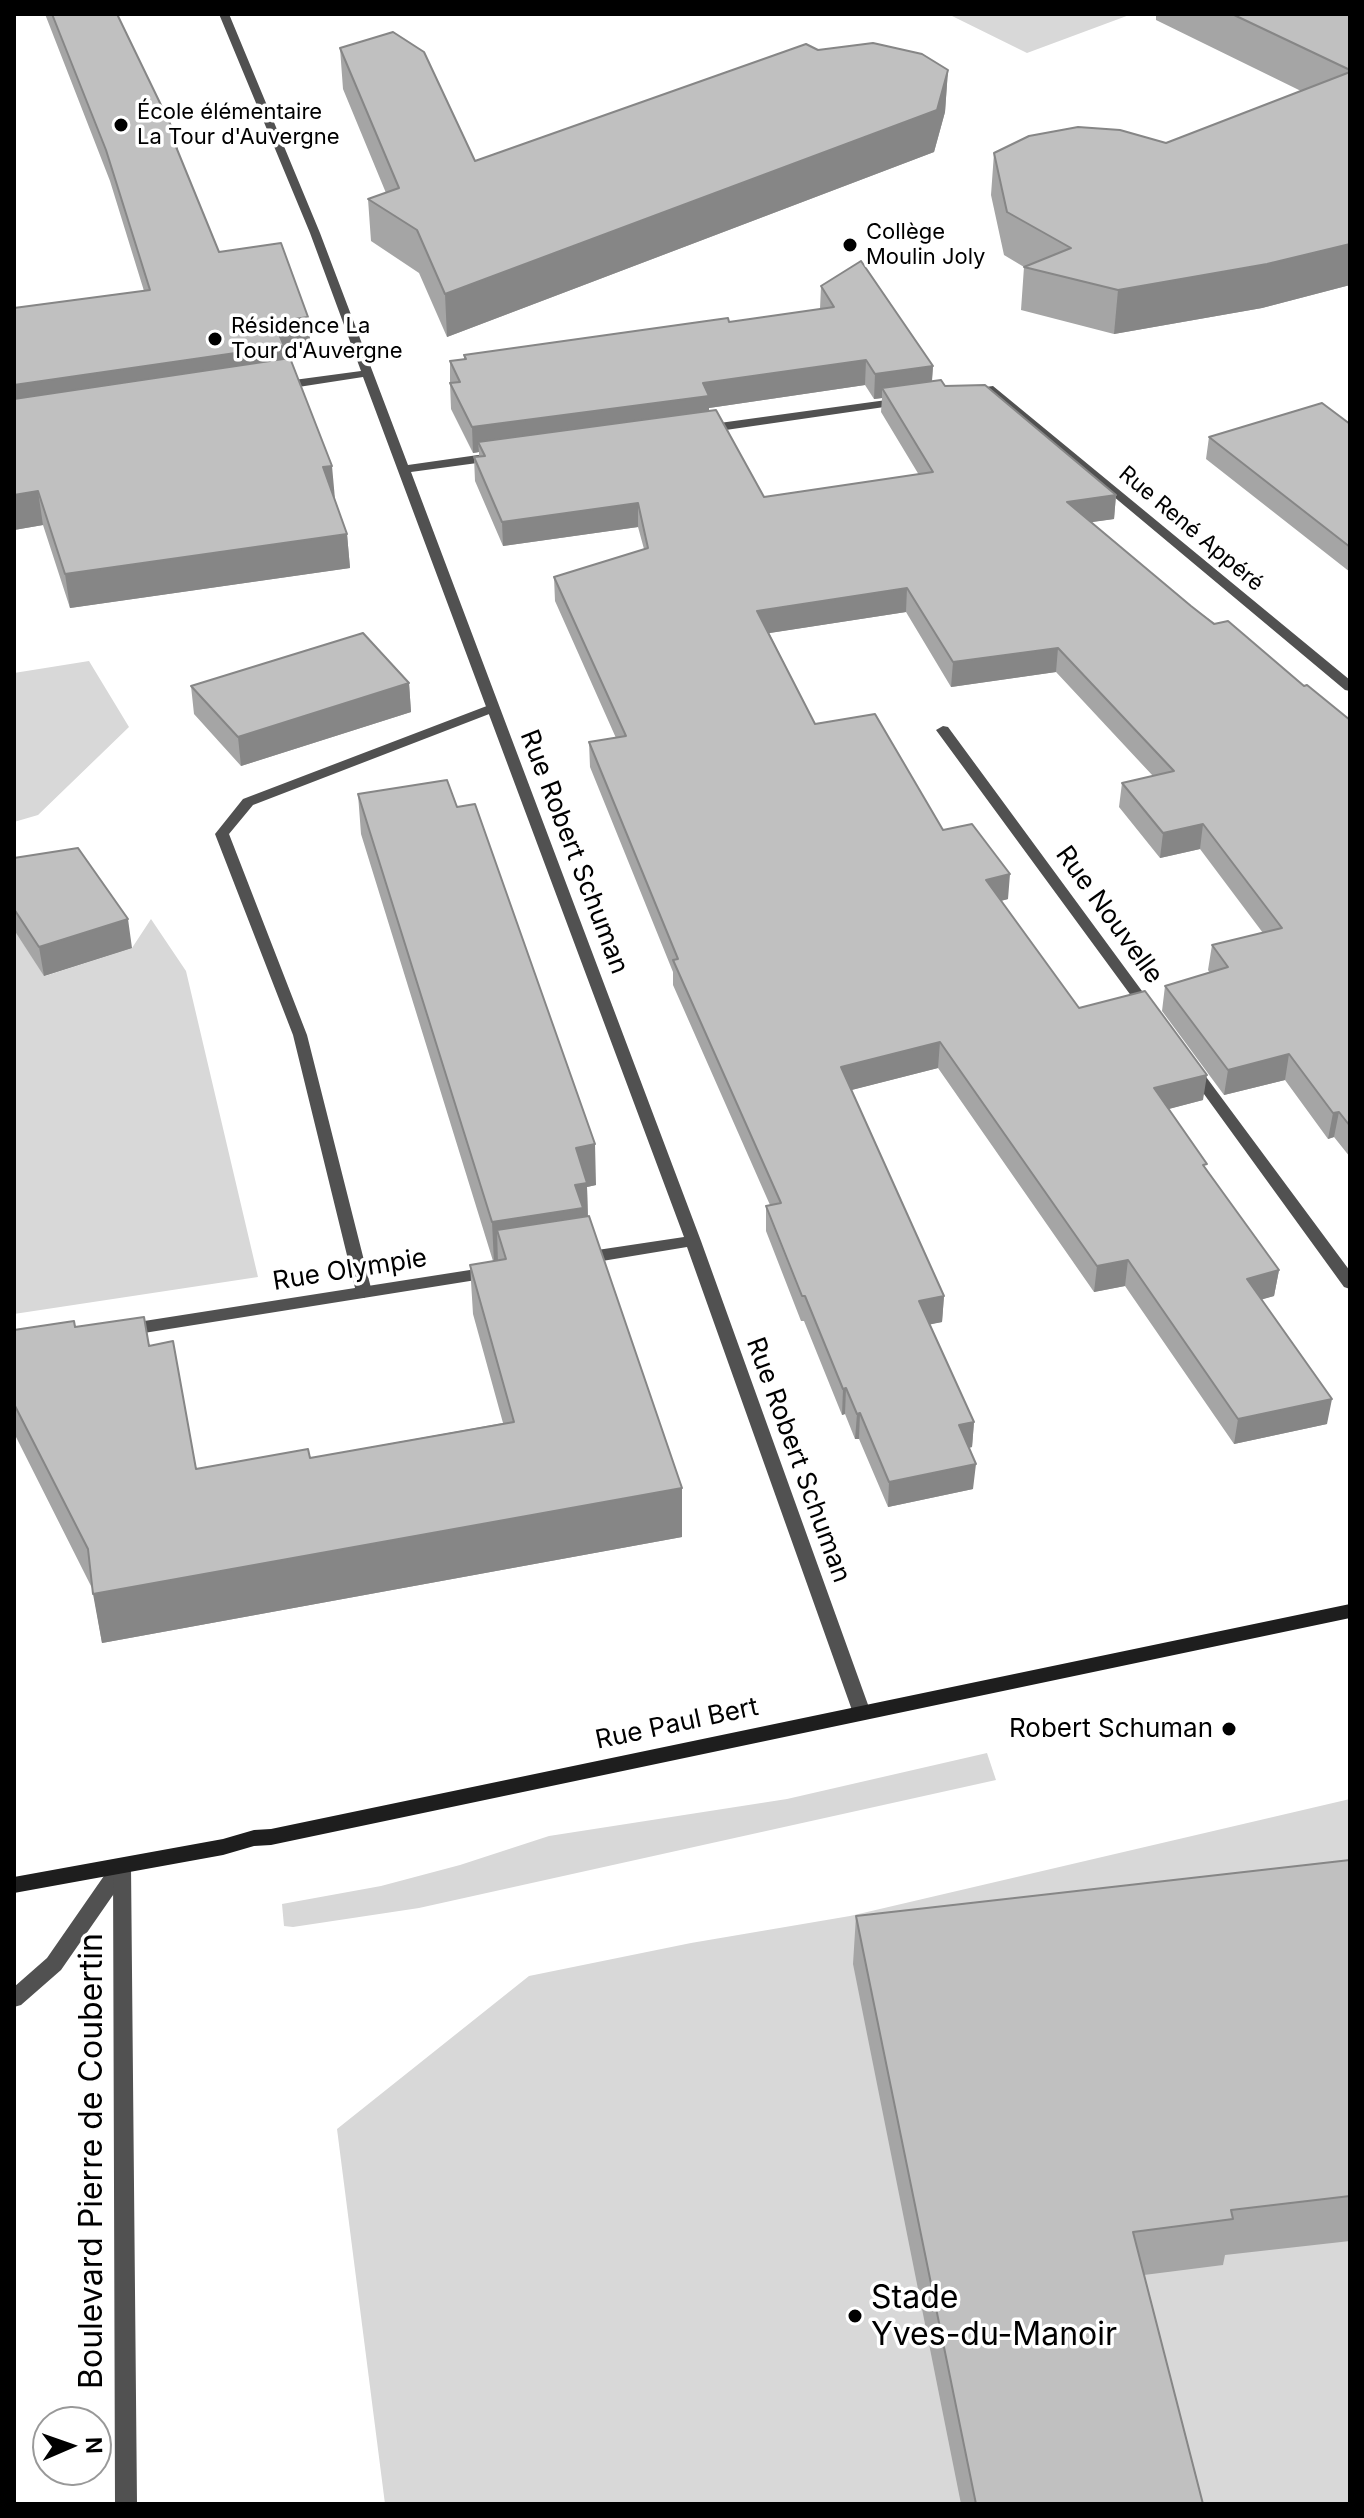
<!DOCTYPE html>
<meta charset="utf-8">
<style>
body{margin:0}
#map{position:relative;width:1364px;height:2518px;overflow:hidden;background:#fff;font-family:Inter,sans-serif}
canvas{display:block}
.frame{position:absolute;inset:0;border:16px solid #000;pointer-events:none}
.north{position:absolute;left:32px;top:2406px;width:80px;height:80px;box-sizing:border-box;background:#fff;border:2px solid #999;border-radius:50%;rotate:88deg;font-size:22px;font-weight:700;line-height:32px;text-align:center;color:#000}
.north::after{content:'';display:block;margin:auto;width:28px;height:36px;background:#000;clip-path:polygon(50% 0,100% 100%,50% 72%,0 100%)}
</style>
<div id="map">
<canvas width="1364" height="2518"></canvas>
<div class="frame"></div>
<div class="north">N</div>
</div>
<script>
const ctx = document.querySelector('canvas').getContext('2d');
ctx.lineJoin = 'round';
function paint(path, color) { ctx.fillStyle = color; ctx.fill(path, 'evenodd'); }
const toPath = rows => new Path2D(rows.map(r => 'M' + r).join(''));
function trace(path, color, width, dash) { ctx.strokeStyle = color; ctx.lineWidth = width; ctx.lineCap = dash ? 'butt' : 'round'; ctx.setLineDash(dash || []); ctx.stroke(path); }
function label(font, color, halo, rows, align = 'center') {
  ctx.font = font + ' Inter,sans-serif'; ctx.lineWidth = 7; ctx.setLineDash([]); ctx.textBaseline = 'middle'; ctx.strokeStyle = halo; ctx.fillStyle = color; for (const [text, x, y, turn = 0] of rows) {
    ctx.save(); ctx.translate(x, y); ctx.rotate((+turn || 0) * Math.PI / 180); ctx.textAlign = isNaN(turn) ? turn : align; if (halo) ctx.strokeText(text, 0, 0); ctx.fillText(text, 0, 0); ctx.restore();
  }
}
const green = toPath([
 [948,14,1132,14,1027,53],
 [89,661,129,727,38,815,14,822,14,673],
 [151,919,186,971,258,1277,14,1314,14,930,45,976,132,948],
 [987,1753,996,1780,419,1908,293,1927,284,1926,282,1904,381,1886,460,1865,549,1836,787,1799],
 [1350,1799,1350,2504,385,2504,337,2129,529,1976,691,1943,850,1916]
]);
const lane = toPath([
 [492,704,497,705,497,711,253,805,229,834,307,1035,372,1292,364,1298,356,1292,293,1035,215,834,243,799,492,704],
 [122,1858,129,1860,131,1866,129,1872,61,1970,21,2005,14,2007,14,1987,47,1958,115,1860,122,1858]
]);
const street = toPath([
 [219,14,229,14,320,233,408,465,492,453,498,457,492,461,411,472,701,1241,871,1713,868,1718,862,1720,856,1718,853,1713,687,1247,584,1264,576,1258,584,1252,684,1237,363,377,279,390,273,386,279,382,361,371,310,233,219,14],
 [993,386,1350,680,1350,691,1345,690,991,394,971,397,965,393,971,389,993,386],
 [901,398,907,402,905,404,705,433,699,429,705,425,901,398],
 [943,726,948,727,1153,1006,1155,1009,1153,1012,1143,1012,936,730,943,726],
 [1193,1064,1198,1066,1350,1271,1350,1289,1344,1287,1188,1072,1185,1069,1188,1066,1193,1064],
 [489,1267,497,1273,495,1277,125,1336,117,1330,125,1324,489,1267],
 [122,1858,129,1860,131,1866,137,2504,115,2504,113,1866,115,1860,122,1858]
]);
const secondary = toPath([
 [1350,1604,1350,1618,271,1845,254,1846,223,1855,14,1893,14,1877,223,1839,254,1830,271,1829,1350,1604]
]);
const wall = toPath([
 [45,14,117,14,176,136,178,153,219,252,311,349,285,353,286,358,347,534,350,568,70,608,43,525,14,530,14,308,144,291,110,181],
 [1156,14,1350,14,1350,285,1262,308,1114,334,1021,310,1024,267,1004,255,991,195,994,153,1166,143,1301,91,1156,20],
 [340,48,475,161,818,50,948,70,945,112,934,152,447,337,419,273,371,241,368,199,386,193,343,89],
 [821,286,933,366,932,382,945,386,1116,495,1114,519,1091,522,1191,606,1350,720,1350,1157,1334,1137,1328,1139,1285,1080,1224,1095,1162,1011,1165,986,1210,973,1208,970,1212,945,1263,933,1200,849,1160,858,1119,807,1122,783,1153,776,1056,672,951,687,906,612,769,633,815,724,943,830,1008,899,1001,901,1079,1008,1203,1100,1168,1109,1206,1169,1279,1270,1274,1296,1262,1299,1327,1424,1234,1444,1125,1286,1094,1292,938,1068,851,1090,944,1296,942,1322,930,1324,974,1422,972,1447,969,1448,973,1489,888,1507,859,1439,855,1439,845,1414,842,1415,804,1321,801,1321,766,1231,766,1206,770,1205,673,985,673,972,590,767,589,742,616,738,555,601,554,577,644,549,638,527,503,546,475,481,474,457,479,457,479,452,473,453,451,409,450,383,450,361,464,359,464,355,729,322,820,309],
 [865,385,874,399,882,398,881,412,919,475,764,497,709,411,709,408],
 [1350,424,1350,572,1206,459,1209,437],
 [409,683,411,712,241,766,194,714,191,686],
 [358,794,596,1185,587,1187,588,1216,682,1537,102,1643,93,1590,14,1433,14,1330,75,1327,149,1346,196,1469,310,1458,503,1423,473,1314,470,1265,493,1261,361,834],
 [14,858,132,948,44,976,14,930],
 [1350,1860,1350,2241,1225,2255,1223,2265,1144,2275,1203,2504,961,2504,853,1964,856,1916]
]);
const shadedWall = toPath([
 [948,70,945,112,934,152,447,337,445,294],
 [176,136,180,168,172,137],
 [1350,244,1350,285,1262,308,1114,334,1118,290],
 [308,317,311,349,285,353,287,379,14,419,14,385,274,322],
 [866,360,865,385,709,408,709,421,478,442,479,452,473,453,472,427,703,383],
 [933,366,931,391,882,388,882,398,874,399,875,374],
 [332,466,335,499,323,467],
 [38,491,43,525,14,530,14,495],
 [1116,495,1114,519,1065,526,1067,502],
 [638,503,638,527,503,546,502,522],
 [347,534,350,568,70,608,65,574],
 [907,588,906,612,757,635,757,611],
 [1058,648,1056,672,951,687,953,662],
 [409,683,411,712,241,766,238,737],
 [1203,824,1200,849,1160,858,1163,833],
 [1010,874,1008,899,984,905,986,880],
 [128,919,132,948,44,976,39,947],
 [940,1042,938,1068,840,1093,841,1067],
 [1289,1054,1285,1080,1224,1095,1228,1070],
 [1207,1075,1203,1100,1150,1114,1154,1088],
 [1339,1112,1334,1137,1328,1139,1333,1113],
 [595,1144,596,1185,587,1187,588,1224,497,1230,498,1263,494,1263,492,1222,576,1148],
 [1128,1260,1125,1286,1094,1292,1097,1266],
 [1279,1270,1274,1296,1243,1305,1247,1279],
 [944,1296,942,1322,918,1327,919,1301],
 [846,1388,845,1414,842,1415,843,1389],
 [1332,1399,1327,1424,1234,1444,1238,1419],
 [860,1413,859,1439,855,1439,857,1414],
 [974,1422,972,1447,957,1450,959,1425],
 [976,1464,973,1489,888,1507,889,1482],
 [682,1488,682,1537,102,1643,93,1594]
]);
const building = toPath([
 [52,14,117,14,176,136,172,137,219,252,281,243,308,317,274,322,284,346,14,385,14,308,150,290,106,150,52,14],
 [1232,14,1350,14,1350,70,1232,14],
 [393,32,424,52,475,161,806,44,818,50,873,43,922,54,948,70,937,110,445,294,417,230,368,199,399,188,340,48,393,32],
 [1350,72,1350,244,1267,264,1118,290,1024,267,1071,248,1007,212,994,153,1029,136,1078,127,1120,130,1166,143,1350,72],
 [861,261,933,366,875,374,866,360,703,383,709,396,472,427,450,383,460,382,450,361,466,359,464,355,728,318,729,322,834,307,821,286,861,261],
 [290,358,332,466,323,467,347,534,65,574,38,491,14,495,14,399,290,358],
 [941,380,945,386,985,385,1116,495,1067,502,1191,606,1214,624,1228,621,1304,686,1307,685,1350,720,1350,1126,1339,1112,1333,1113,1289,1054,1228,1070,1165,986,1228,967,1212,945,1282,928,1203,824,1163,833,1122,783,1174,771,1058,648,953,662,907,588,757,611,815,724,875,714,943,830,972,824,1010,874,986,880,1079,1008,1145,991,1207,1075,1154,1088,1207,1164,1203,1165,1279,1270,1247,1279,1332,1399,1238,1419,1128,1260,1097,1266,940,1042,841,1067,944,1296,919,1301,974,1422,959,1425,976,1464,889,1482,860,1413,857,1414,846,1388,843,1389,805,1296,802,1296,766,1206,781,1203,673,960,678,959,589,742,626,736,554,577,648,548,638,503,502,522,474,457,485,456,478,442,716,410,764,497,933,472,882,388,941,380],
 [1322,403,1350,424,1350,547,1209,437,1322,403],
 [363,633,409,683,238,737,191,686,363,633],
 [447,780,457,807,475,804,595,1144,576,1148,587,1183,575,1185,583,1208,492,1222,358,794,447,780],
 [78,848,128,919,39,947,14,909,14,858,78,848],
 [589,1216,682,1488,93,1594,88,1549,14,1404,14,1330,74,1321,75,1327,144,1317,149,1346,173,1341,196,1469,308,1449,310,1458,514,1422,470,1265,506,1259,497,1230,589,1216],
 [1350,1860,1350,2196,1231,2210,1233,2219,1133,2232,1203,2504,976,2504,856,1916,1350,1860]
]);
const markers = [
 [121,125,8,"#000"],
 [850,245,8,"#000"],
 [215,339,8,"#000"],
 [1229,1729,8,"#000"],
 [855,2316,8,"#000"]
];
const farPoinames = [
 ["École élémentaire",137,112],
 ["La Tour d'Auvergne",137,137],
 ["Collège",866,232],
 ["Moulin Joly",866,257],
 ["Résidence La",231,326],
 ["Tour d'Auvergne",231,351]
];
const farStreetnames = [
 ["Rue René Appéré",1191,529,40]
];
const streetNames = [
 ["Rue Robert Schuman",574,852,69],
 ["Rue Nouvelle",1109,915,54],
 ["Rue Olympie",350,1270,-9],
 ["Rue Robert Schuman",798,1460,70],
 ["Rue Paul Bert",677,1724,-12]
];
const poiNames = [
 ["Robert Schuman",1213,1729]
];
const nearStreetnames = [
 ["Boulevard Pierre de Coubertin",92,2161,-90]
];
const nearPoinames = [
 ["Stade",871,2298],
 ["Yves-du-Manoir",871,2335]
];
paint(green, '#d8d8d8');
paint(lane, '#515151');
paint(street, '#515151');
paint(secondary, '#1e1e1e');
paint(wall, '#a5a5a5');
paint(shadedWall, '#868686');
paint(building, '#c0c0c0');
trace(building, '#868686', 2);
for (const [x, y, r, color] of markers) { const dot = new Path2D(); dot.arc(x, y, r, 0, 2 * Math.PI); ctx.fillStyle = color; ctx.fill(dot); trace(dot, '#fff', 3); }
label('22px', '#000', '#fff', farPoinames, 'left');
label('22px', '#000', '#fff', farStreetnames);
label('26px', '#000', '#fff', streetNames);
label('26px', '#000', '#fff', poiNames, 'right');
label('32px', '#000', '#fff', nearStreetnames);
label('32px', '#000', '#fff', nearPoinames, 'left');
</script>
